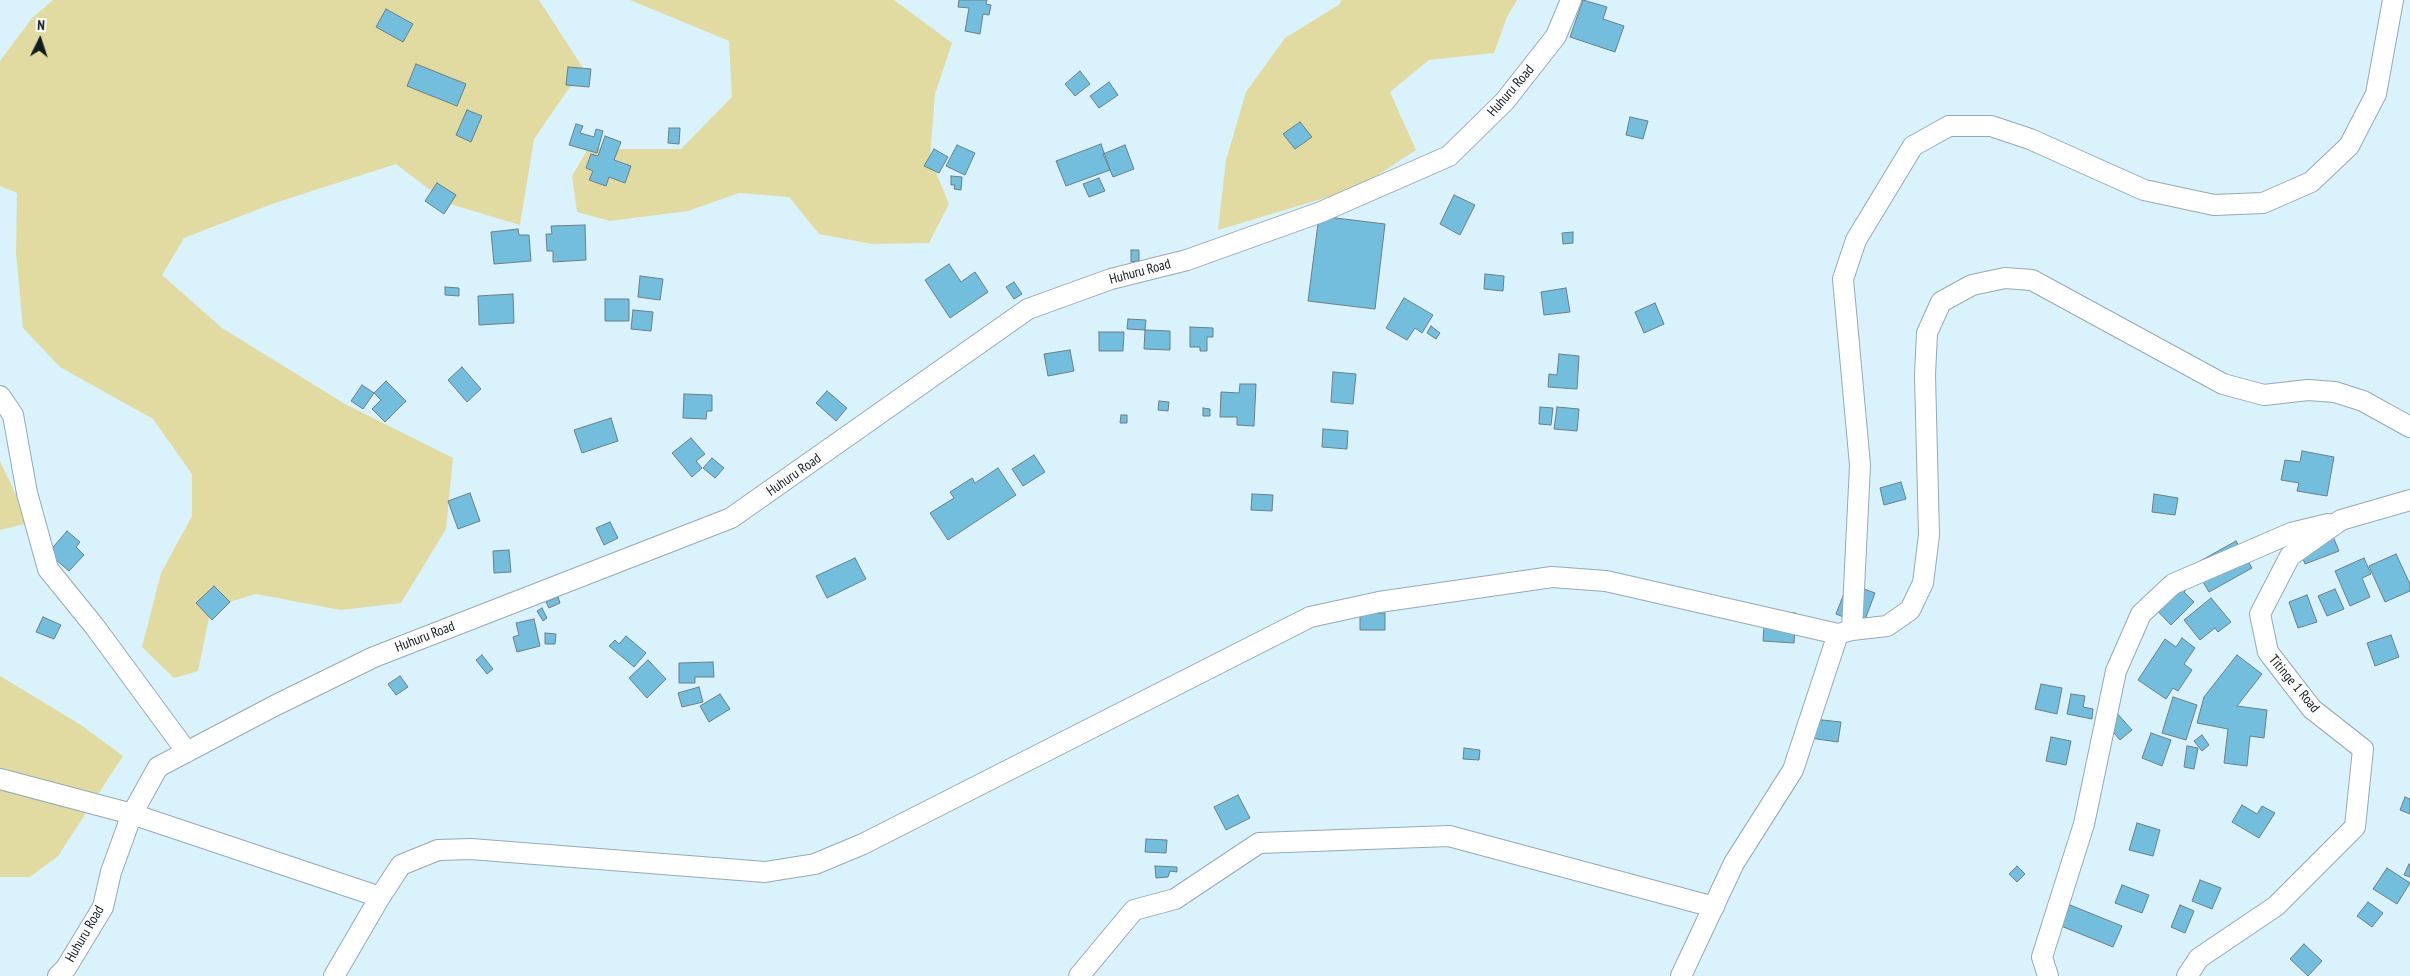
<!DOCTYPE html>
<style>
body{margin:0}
#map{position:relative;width:2410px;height:976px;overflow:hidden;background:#daf2fc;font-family:"PT Sans Narrow",sans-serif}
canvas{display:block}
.north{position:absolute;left:15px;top:15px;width:50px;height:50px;-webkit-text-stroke:4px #fff;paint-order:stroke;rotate:4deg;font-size:14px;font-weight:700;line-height:20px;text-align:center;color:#141c20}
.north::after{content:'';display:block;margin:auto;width:18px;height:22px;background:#141c20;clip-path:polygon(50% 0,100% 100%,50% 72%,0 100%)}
</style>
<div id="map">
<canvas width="2410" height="976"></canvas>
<div class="north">N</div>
</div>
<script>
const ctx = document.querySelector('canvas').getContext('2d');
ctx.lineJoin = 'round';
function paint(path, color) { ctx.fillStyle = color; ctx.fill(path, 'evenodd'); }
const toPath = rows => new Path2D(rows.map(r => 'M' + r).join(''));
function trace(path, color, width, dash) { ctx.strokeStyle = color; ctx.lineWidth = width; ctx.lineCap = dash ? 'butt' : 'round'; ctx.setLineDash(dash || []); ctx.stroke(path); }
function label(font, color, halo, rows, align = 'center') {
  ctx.font = font + ' "PT Sans Narrow",sans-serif'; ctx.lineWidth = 4; ctx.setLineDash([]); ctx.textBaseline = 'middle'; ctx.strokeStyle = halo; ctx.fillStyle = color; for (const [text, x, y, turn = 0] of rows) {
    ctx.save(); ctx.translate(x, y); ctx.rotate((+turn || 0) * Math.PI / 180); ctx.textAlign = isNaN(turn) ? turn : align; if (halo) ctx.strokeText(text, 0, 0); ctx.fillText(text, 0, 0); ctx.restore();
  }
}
const green = toPath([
 [53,0,539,0,583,68,534,139,520,225,447,203,396,164,275,203,184,238,162,275,222,328,345,404,453,458,446,529,401,603,341,610,256,594,211,608,198,671,174,678,142,647,161,573,192,516,192,474,153,419,60,367,23,328,16,253,17,193,0,186,0,61,32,18],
 [630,0,894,0,952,43,935,94,930,158,949,204,929,243,872,244,819,234,789,197,739,193,688,211,610,221,577,212,572,176,588,149,681,149,732,97,729,41],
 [1341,0,1517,0,1507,17,1494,53,1429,60,1390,92,1416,150,1358,188,1218,230,1226,160,1246,92,1285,38,1340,4],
 [0,461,29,523,0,530],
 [0,676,81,725,123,756,58,856,30,877,0,877]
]);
const building = toPath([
 [959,0,987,0,986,4,991,5,989,15,983,14,980,34,965,31,969,8,958,7,959,0],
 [1583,0,1607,7,1603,19,1624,26,1615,52,1570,37,1583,0],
 [386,9,413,24,403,42,376,27,386,9],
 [416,64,466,84,457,106,407,86,416,64],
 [568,67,591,69,589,87,566,85,568,67],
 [1080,71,1090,84,1075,96,1065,84,1080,71],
 [1109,82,1118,95,1099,108,1090,96,1109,82],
 [467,110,482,116,471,142,456,135,467,110],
 [1630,117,1648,121,1643,139,1626,135,1630,117],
 [1300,122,1312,137,1295,149,1283,134,1300,122],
 [576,124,583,126,580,133,594,137,596,129,603,131,597,153,569,145,576,124],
 [669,128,680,128,679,144,668,143,669,128],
 [605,136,621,142,614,160,631,166,625,183,609,177,606,186,589,180,593,171,586,168,591,154,598,156,605,136],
 [1101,144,1110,170,1066,186,1056,161,1101,144],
 [957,145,975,153,965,175,946,166,957,145],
 [1125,145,1134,169,1113,177,1103,154,1125,145],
 [934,149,948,157,939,173,924,166,934,149],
 [951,176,962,177,961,190,954,189,955,185,951,185,951,176],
 [1099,178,1105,191,1089,197,1083,184,1099,178],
 [437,183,456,195,444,214,425,201,437,183],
 [1454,195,1475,205,1460,235,1440,224,1454,195],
 [1319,216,1385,224,1375,309,1308,301,1319,216],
 [585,225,586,260,553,262,553,251,547,251,546,234,552,234,551,226,585,225],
 [518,229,519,235,529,235,531,261,494,264,491,232,518,229],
 [1573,232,1573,243,1563,244,1562,233,1573,232],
 [1131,250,1139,250,1139,261,1131,262,1131,250],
 [949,264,961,282,975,272,988,292,950,318,925,280,949,264],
 [1485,274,1504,276,1503,291,1484,289,1485,274],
 [640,276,663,279,660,300,638,297,640,276],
 [1014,282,1022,294,1014,299,1006,287,1014,282],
 [445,287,459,288,459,296,445,295,445,287],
 [1566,288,1570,312,1544,315,1541,292,1566,288],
 [513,294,514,323,479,325,478,296,513,294],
 [1404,298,1433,315,1422,333,1415,328,1407,340,1386,328,1404,298],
 [605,299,629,299,629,321,605,321,605,299],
 [1655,303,1664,324,1644,333,1635,312,1655,303],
 [633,310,653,312,651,331,631,329,633,310],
 [1128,319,1146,320,1145,330,1127,329,1128,319],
 [1431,326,1440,333,1436,339,1427,333,1431,326],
 [1190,327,1213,328,1213,337,1207,337,1207,351,1200,351,1200,347,1190,347,1190,327],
 [1145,330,1170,331,1170,350,1144,349,1145,330],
 [1099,332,1124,332,1123,351,1099,351,1099,332],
 [1070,350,1074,371,1048,376,1044,354,1070,350],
 [1559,354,1579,356,1577,389,1548,387,1549,374,1557,375,1559,354],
 [462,367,481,389,467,402,448,380,462,367],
 [1333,372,1356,374,1353,404,1331,402,1333,372],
 [386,381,406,401,385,422,372,409,381,400,374,393,386,381],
 [1240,384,1256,384,1254,426,1237,425,1237,417,1220,417,1221,392,1239,393,1240,384],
 [362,385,374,393,363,409,351,401,362,385],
 [827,391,847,408,836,421,816,403,827,391],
 [684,394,712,395,712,411,707,411,706,419,683,418,684,394],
 [1159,401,1169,402,1168,411,1158,410,1159,401],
 [1540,407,1553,408,1551,425,1539,424,1540,407],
 [1557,407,1579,409,1577,431,1554,429,1557,407],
 [1203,408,1210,409,1210,416,1203,416,1203,408],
 [1121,415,1127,415,1127,423,1120,423,1121,415],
 [611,418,618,441,582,453,574,430,611,418],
 [1323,429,1348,431,1347,449,1322,447,1323,429],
 [691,438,705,454,696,461,702,468,692,477,672,453,691,438],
 [2302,451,2334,457,2327,496,2297,491,2299,483,2281,480,2285,460,2300,462,2302,451],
 [1034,455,1045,472,1023,486,1012,469,1034,455],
 [712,458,724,468,715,478,703,468,712,458],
 [998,468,1016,495,948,540,930,513,954,498,950,492,972,478,975,483,998,468],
 [1901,482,1906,499,1884,505,1880,488,1901,482],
 [470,493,480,521,458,529,448,501,470,493],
 [1252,494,1273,495,1272,511,1251,510,1252,494],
 [2154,494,2178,498,2175,515,2152,512,2154,494],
 [610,522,618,538,604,545,596,528,610,522],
 [2327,522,2339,551,2305,564,2296,542,2327,522],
 [67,531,80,542,76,547,84,555,69,571,48,553,67,531],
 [2236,541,2252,568,2209,592,2193,565,2236,541],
 [509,550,511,572,494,573,493,551,509,550],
 [2396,554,2410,584,2410,591,2385,602,2369,566,2396,554],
 [855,558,866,579,827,598,816,576,855,558],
 [2364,558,2371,574,2362,578,2370,597,2350,606,2335,571,2364,558],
 [1848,583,1875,593,1863,625,1836,614,1848,583],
 [2191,585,2184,592,2194,602,2171,625,2148,601,2191,585],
 [214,586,230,602,212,620,196,603,214,586],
 [2335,589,2344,609,2327,616,2318,596,2335,589],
 [2307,595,2317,622,2298,628,2289,602,2307,595],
 [558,597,560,603,549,608,546,602,558,597],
 [2211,598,2231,622,2218,632,2215,628,2200,640,2184,620,2211,598],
 [542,608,547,618,543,621,537,611,542,608],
 [1765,611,1796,613,1794,643,1763,641,1765,611],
 [1385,613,1385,630,1360,630,1360,614,1385,613],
 [43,617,61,625,54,639,36,632,43,617],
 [534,619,540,646,517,652,513,637,519,635,516,623,534,619],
 [545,633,556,634,555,644,545,644,545,633],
 [2391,635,2399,657,2375,666,2367,643,2391,635],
 [626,636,646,653,634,667,609,646,615,640,619,644,626,636],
 [2182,638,2195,648,2184,664,2192,670,2178,691,2173,688,2166,699,2138,680,2165,639,2176,647,2182,638],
 [482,655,493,669,487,674,476,660,482,655],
 [2237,655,2262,674,2237,706,2267,710,2264,738,2250,736,2247,766,2224,763,2228,729,2197,723,2204,697,2237,655],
 [648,660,666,679,647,698,629,678,648,660],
 [713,662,714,677,695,677,695,683,679,683,679,663,713,662],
 [400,676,408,687,396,695,388,684,400,676],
 [2041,684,2062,688,2057,714,2035,709,2041,684],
 [699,687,703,702,682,707,678,693,699,687],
 [720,694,730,709,709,722,700,706,720,694],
 [2071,694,2085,696,2083,707,2093,709,2092,719,2067,714,2071,694],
 [2173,697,2197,705,2186,740,2162,733,2173,697],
 [2115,711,2132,730,2120,740,2103,720,2115,711],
 [1813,719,1841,722,1838,742,1810,738,1813,719],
 [2151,733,2171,740,2162,766,2142,758,2151,733],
 [2202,735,2209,745,2202,751,2194,741,2202,735],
 [2051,737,2071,741,2066,765,2046,761,2051,737],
 [2187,746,2198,748,2194,769,2184,767,2187,746],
 [1464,748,1480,750,1479,760,1463,759,1464,748],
 [1238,795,1250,818,1226,830,1214,807,1238,795],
 [2405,797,2410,799,2410,814,2400,810,2405,797],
 [2242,805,2257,814,2262,806,2275,813,2259,838,2232,822,2242,805],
 [2137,823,2160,830,2153,856,2129,850,2137,823],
 [1146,839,1167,840,1166,853,1145,852,1146,839],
 [2409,864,2410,865,2410,877,2404,875,2409,864],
 [1155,866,1177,867,1177,872,1170,871,1168,877,1156,878,1155,866],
 [2017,866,2025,874,2017,882,2009,874,2017,866],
 [2387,868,2410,883,2397,904,2373,889,2387,868],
 [2200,880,2221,888,2212,909,2192,901,2200,880],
 [2122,885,2149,895,2142,913,2115,903,2122,885],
 [2368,902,2383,913,2372,927,2357,916,2368,902],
 [2070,905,2122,926,2113,947,2061,926,2070,905],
 [2180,905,2194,911,2185,933,2171,927,2180,905],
 [2304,944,2322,961,2308,976,2290,959,2304,944]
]);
const street = toPath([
 [0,396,13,415,27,493,48,569,95,627,187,752],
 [1852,630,1887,626,1910,610,1923,583,1929,535,1925,375,1927,333,1941,302,1972,285,2005,278,2032,280,2223,384,2264,395,2308,390,2335,392,2363,401,2410,427],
 [1838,634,1852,630,1860,465,1843,279,1856,240,1913,146,1949,126,1991,126,2030,139,2144,190,2214,205,2263,203,2311,182,2349,146,2376,94,2393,0],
 [0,779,132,814,380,897,401,865,438,850,471,849,765,872,815,864,863,844,1310,617,1379,602,1552,577,1606,581,1838,634,1793,770,1734,863,1681,976],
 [58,976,66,968,103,907,111,872,132,814,158,767,276,705,374,657,731,518,1028,309,1111,279,1187,260,1321,212,1449,156,1505,101,1556,36,1571,0],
 [334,976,380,897],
 [1079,976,1134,910,1175,899,1259,843,1449,836,1714,907],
 [2048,976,2042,957,2084,824,2116,671,2141,614,2173,584,2291,533,2328,524],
 [2187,976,2199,958,2276,906,2355,827,2363,749,2312,709,2268,652,2260,614,2290,556,2341,520,2410,500]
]);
const streetNames = [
 ["Huhuru Road",1511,91,-49],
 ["Huhuru Road",1140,272,-15],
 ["Huhuru Road",794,475,-35],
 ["Huhuru Road",425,637,-21],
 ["Titinge 1 Road",2294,684,50],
 ["Huhuru Road",85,934,-60]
];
paint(green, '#e1dba1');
paint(building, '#73bedd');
trace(building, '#6a7f88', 1);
trace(street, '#94aab3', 22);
trace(street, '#fff', 20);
label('14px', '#141c20', '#fff', streetNames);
</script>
